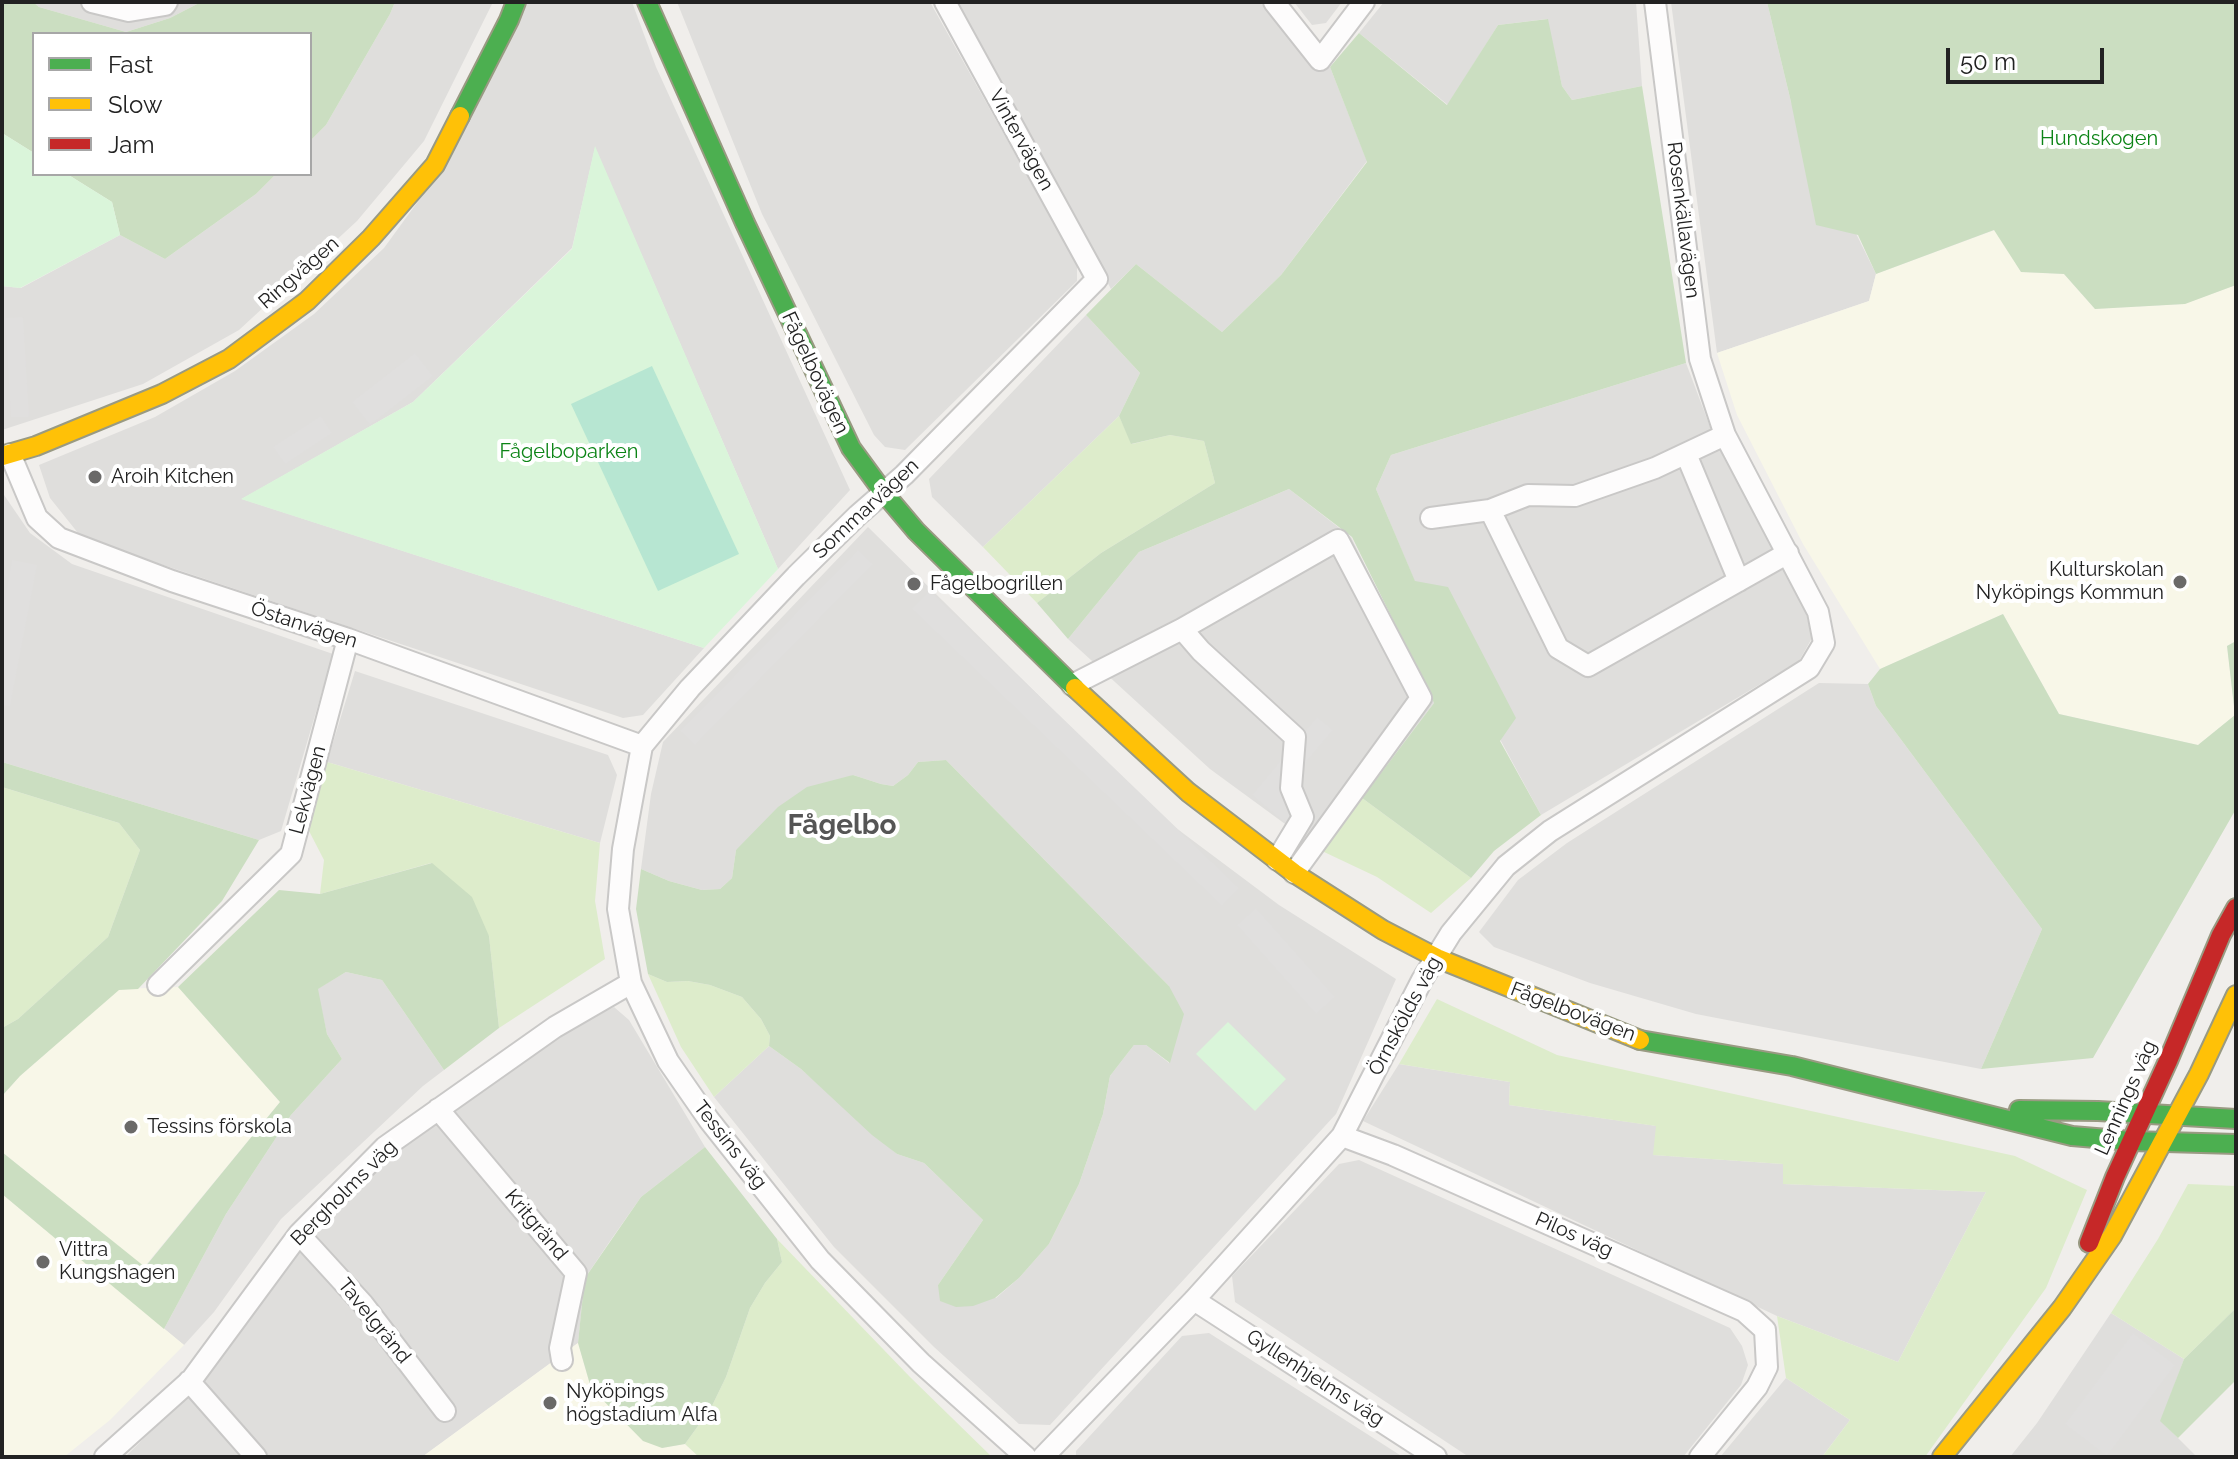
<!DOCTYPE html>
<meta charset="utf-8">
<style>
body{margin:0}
#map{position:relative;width:2238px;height:1459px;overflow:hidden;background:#f0eeeb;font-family:Raleway,sans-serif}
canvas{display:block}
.frame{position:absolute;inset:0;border:4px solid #222;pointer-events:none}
.legend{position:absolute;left:32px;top:32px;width:280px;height:144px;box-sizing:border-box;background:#fff;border:2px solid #a7a7a7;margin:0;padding:10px 14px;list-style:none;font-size:24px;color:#222}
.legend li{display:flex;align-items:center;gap:16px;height:40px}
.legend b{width:40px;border:2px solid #a7a7a7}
.scale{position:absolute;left:1946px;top:48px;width:158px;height:36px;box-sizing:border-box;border:4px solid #222;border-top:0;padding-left:10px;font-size:24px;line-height:28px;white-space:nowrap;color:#222;-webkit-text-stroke:6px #fff;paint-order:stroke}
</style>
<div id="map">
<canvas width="2238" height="1459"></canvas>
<div class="frame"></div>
<ul class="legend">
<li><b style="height:10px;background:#4caf50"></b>Fast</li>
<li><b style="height:10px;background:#ffc107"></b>Slow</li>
<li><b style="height:10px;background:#c62828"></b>Jam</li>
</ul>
<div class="scale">50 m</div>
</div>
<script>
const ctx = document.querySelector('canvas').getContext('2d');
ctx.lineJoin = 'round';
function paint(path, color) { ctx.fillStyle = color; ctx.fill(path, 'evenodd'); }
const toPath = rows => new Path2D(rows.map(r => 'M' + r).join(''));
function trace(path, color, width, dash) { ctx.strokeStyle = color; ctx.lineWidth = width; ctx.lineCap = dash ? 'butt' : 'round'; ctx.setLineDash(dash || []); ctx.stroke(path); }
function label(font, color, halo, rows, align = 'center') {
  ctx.font = font + ' Raleway,sans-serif'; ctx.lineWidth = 8; ctx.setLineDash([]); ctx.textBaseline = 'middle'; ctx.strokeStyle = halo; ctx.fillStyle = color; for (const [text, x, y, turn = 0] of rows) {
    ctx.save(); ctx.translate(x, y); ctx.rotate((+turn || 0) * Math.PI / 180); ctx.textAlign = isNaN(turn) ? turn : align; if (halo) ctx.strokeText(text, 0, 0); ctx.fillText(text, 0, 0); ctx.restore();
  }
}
const residential = toPath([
 [33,2,201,2,170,18,126,32,39,7],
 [395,2,493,2,424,141,357,221,239,330,143,384,2,430,2,286,21,288,120,235,165,259,256,194,276,174,310,174,310,141,326,125,390,14],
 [528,2,632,2,656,67,850,490,778,569,595,148,572,248,413,402,242,499,704,648,643,715,623,718,82,538,50,498,39,465,155,417,235,371,314,314,384,248,446,163],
 [677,2,930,2,1077,265,1077,281,905,450,885,447,874,435,762,214],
 [956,2,1260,2,1308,63,1330,67,1367,161,1281,275,1222,332,1136,264,1111,289],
 [1294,2,1342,2,1326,23,1312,25],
 [1384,2,1636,2,1642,86,1572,100,1562,86,1547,19,1498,25,1448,105,1359,33],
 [1671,2,1767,2,1791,102,1876,274,1869,301,1717,353],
 [1086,315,1140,373,1119,416,983,547,932,497,929,479],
 [1686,363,1715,440,1806,613,1812,638,1799,661,1541,815,1415,582,1376,489,1391,455],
 [1289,489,1351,537,1434,703,1322,851,1210,769,1068,639,1139,552],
 [2,492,30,533,72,564,333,654,281,831,259,840,2,762],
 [868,527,1164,819,1279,905,1396,979,1336,1114,1050,1425,1019,1424,934,1347,834,1247,714,1097,769,1046,801,1069,897,1154,924,1163,983,1220,938,1285,996,1298,1019,1278,1049,1244,1079,1184,1103,1114,1110,1076,1134,1045,1146,1045,1169,1063,1169,986,946,760,918,762,908,775,893,786,881,784,853,775,736,850,732,878,720,889,702,890,669,881,641,869,651,794,663,742],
 [355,671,608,755,617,775,600,843,327,762],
 [1819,683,1868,684,1876,706,2042,929,1981,1069,1696,1014,1590,983,1494,947,1479,932,1518,880,1567,843],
 [346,972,382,980,444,1070,423,1086,281,1219,214,1312,184,1345,164,1329,226,1214,291,1115,342,1059,327,1034,317,989],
 [614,1007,629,1020,705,1147,641,1197,610,1241,585,1278,578,1343,422,1457,125,1457,199,1384,305,1234,443,1107,562,1031],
 [1399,1064,1510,1082,1509,1105,1657,1126,1654,1155,1783,1164,1784,1184,1986,1192,1898,1362,1777,1316,1363,1121],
 [1359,1160,1730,1328,1742,1346,1748,1365,1741,1385,1683,1457,1469,1457,1235,1302,1232,1276,1339,1164],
 [2111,1313,2184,1359,2161,1421,2197,1457,2010,1457,2037,1423],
 [1209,1333,1403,1457,1076,1457,1076,1451,1182,1336],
 [1786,1378,1850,1420,1822,1457,1720,1457]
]);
const education = toPath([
 [1995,230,2021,272,2064,274,2095,309,2184,304,2236,285,2236,641,2227,646,2235,715,2198,745,2059,714,2003,614,1880,669,1803,544,1737,415,1717,353,1869,301,1876,274],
 [178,987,280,1102,144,1267,2,1152,2,1096,20,1076,119,989],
 [2,1194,184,1345,110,1420,64,1457,2,1457],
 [578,1343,591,1388,662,1448,685,1444,699,1457,422,1457]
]);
const grass = toPath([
 [1119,416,1132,444,1170,435,1204,441,1215,483,1101,553,1037,603,983,547],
 [327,762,600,843,595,901,605,959,499,1028,489,936,431,863,320,894,324,860,308,829],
 [2,787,119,823,140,850,108,937,18,1019,2,1028],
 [1362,798,1471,878,1431,913,1377,877,1322,851],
 [648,974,667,982,688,981,710,985,742,997,761,1019,770,1036,769,1046,714,1097,681,1047],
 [1437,999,1557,1055,2015,1156,2087,1190,2046,1288,1925,1457,1822,1457,1850,1420,1786,1378,1777,1316,1898,1362,1986,1192,1783,1184,1783,1164,1653,1155,1656,1126,1509,1105,1510,1082,1399,1064],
 [2188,1184,2236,1186,2236,1308,2184,1359,2111,1313,2158,1239],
 [777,1239,910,1377,992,1457,699,1457,685,1444,711,1408,726,1377,750,1308,765,1283,782,1262]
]);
const forest = toPath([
 [2,2,33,2,39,7,126,32,170,18,201,2,395,2,390,14,326,125,310,141,310,34,34,34,34,153,2,133],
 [1767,2,2236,2,2236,285,2185,304,2095,309,2064,274,2021,272,1994,230,1876,274,1858,235,1816,225,1791,102],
 [1548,19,1562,86,1572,100,1642,86,1686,363,1391,455,1376,489,1415,581,1448,587,1516,718,1500,741,1541,815,1494,851,1471,878,1362,798,1434,703,1352,537,1289,489,1139,552,1068,639,1037,603,1101,553,1215,483,1204,441,1170,435,1131,444,1119,416,1140,373,1086,315,1136,264,1222,332,1281,275,1367,162,1330,67,1359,33,1447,105,1498,25],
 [67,174,276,174,256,194,165,259,120,235,112,202],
 [2003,614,2059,714,2198,745,2235,715,2227,646,2236,641,2236,809,2093,1058,1981,1069,2042,929,1876,706,1868,684,1880,669],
 [946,760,1169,986,1184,1014,1170,1063,1146,1045,1134,1045,1110,1076,1103,1114,1079,1184,1049,1244,1019,1278,995,1298,973,1306,956,1307,940,1301,938,1285,983,1220,924,1163,897,1154,872,1135,801,1069,769,1046,770,1036,761,1019,742,997,710,985,688,981,667,982,648,974,636,909,641,869,669,881,702,890,720,889,732,878,736,850,778,807,807,787,853,775,881,784,893,786,908,775,918,762],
 [2,762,259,840,222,901,138,989,119,990,20,1076,2,1096,2,1028,18,1019,108,937,140,850,119,823,2,787],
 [432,863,472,897,489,936,499,1028,444,1070,382,980,346,972,318,989,327,1034,342,1059,291,1115,226,1214,164,1329,2,1194,2,1152,145,1267,280,1102,178,987,279,890,320,894],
 [705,1147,777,1239,782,1262,765,1283,750,1308,726,1377,711,1408,685,1444,662,1448,643,1441,591,1388,578,1343,582,1304,585,1278,641,1197],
 [2236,1308,2236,1380,2178,1438,2160,1421,2184,1359]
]);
const park = toPath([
 [2,133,34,153,34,174,67,174,112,202,120,235,20,288,2,286],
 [595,146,778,569,704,648,241,499,413,402,572,249],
 [1228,1022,1286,1079,1255,1111,1196,1054]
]);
const pitch = toPath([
 [652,366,739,554,658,591,571,404]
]);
const parking = toPath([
 [23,317,29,417,11,417,5,318],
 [415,353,433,376,370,425,352,402],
 [321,416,332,433,285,464,273,447],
 [858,550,873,564,695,745,680,731],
 [12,560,37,565,10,706,2,705,2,615],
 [930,591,1239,888,1222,906,912,609],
 [1317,717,1333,730,1285,787,1306,806,1289,826,1252,795],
 [1256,908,1335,997,1316,1014,1237,925],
 [2133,1333,2175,1365,2107,1456,2065,1424]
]);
const street = toPath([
 [92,2,129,11,165,5,167,2],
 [945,2,1097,279,904,475,858,515,796,576,690,688,642,746,623,849,618,909,631,983,668,1061,709,1120,820,1260,921,1363,1026,1457],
 [1274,2,1320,60,1364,2],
 [10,454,37,518,59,538,172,581,348,639,642,746],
 [1686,454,1739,581],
 [1490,510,1558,648,1588,666,1788,553],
 [1431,518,1490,510,1528,495,1575,496,1655,468,1725,435],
 [1182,629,1201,651,1295,737,1291,788,1303,817,1277,860],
 [1072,685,1182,629,1338,540,1421,698,1294,873],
 [158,985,291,854,348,639],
 [438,1109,576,1273,560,1348,562,1360],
 [1342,1136,1393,1155,1744,1311,1765,1330,1767,1367,1757,1387,1700,1457],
 [299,1234,363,1304,445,1411],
 [1194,1300,1436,1457],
 [189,1381,256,1457],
 [105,1457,192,1379,299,1234,385,1147,555,1027,631,983],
 [1043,1457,1194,1300,1342,1136,1422,980,1451,933,1506,866,1550,831,1809,668,1824,643,1818,612,1725,435,1700,359,1655,2]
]);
const fast = toPath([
 [647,2,745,223,851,448,884,493,916,531,1075,688],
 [460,116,509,20,516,2],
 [1640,1040,1792,1066,2072,1136,2131,1141,2236,1144],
 [2019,1110,2098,1111,2236,1119]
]);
const slow = toPath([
 [2,456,36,446,162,394,229,359,307,301,371,238,435,165,460,116],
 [1075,688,1188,792,1294,873,1383,930,1437,958,1640,1040],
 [1942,1457,2062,1308,2112,1236,2199,1074,2236,995]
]);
const jam = toPath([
 [2089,1243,2115,1177,2168,1061,2221,935,2236,908]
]);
const markers = [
 [95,477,8,"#6a6968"],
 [2180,582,8,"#6a6968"],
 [914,584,8,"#6a6968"],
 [131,1127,8,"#6a6968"],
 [43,1262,8,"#6a6968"],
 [550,1403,8,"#6a6968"]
];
const parkNames = [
 ["Hundskogen",2099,139],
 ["Fågelboparken",569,452]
];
const streetNames = [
 ["Vintervägen",1021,140,61],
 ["Rosenkällavägen",1683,220,83],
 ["Ringvägen",299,273,-41],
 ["Fågelbovägen",815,373,65],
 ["Sommarvägen",866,509,-43],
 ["Östanvägen",304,625,18],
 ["Lekvägen",308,790,-75],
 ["Fågelbovägen",1573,1012,21],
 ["Örnskölds väg",1405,1016,-62],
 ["Lennings väg",2126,1098,-66],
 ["Tessins väg",730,1145,52],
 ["Bergholms väg",344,1193,-45],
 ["Kritgränd",536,1225,50],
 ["Pilos väg",1574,1235,24],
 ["Tavelgränd",374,1321,51],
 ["Gyllenhjelms väg",1315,1378,33]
];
const poiNames = [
 ["Aroih Kitchen",111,477],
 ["Kulturskolan",2164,570,"right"],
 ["Nyköpings Kommun",2164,593,"right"],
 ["Fågelbogrillen",930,584],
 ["Tessins förskola",147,1127],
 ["Vittra",59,1250],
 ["Kungshagen",59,1273],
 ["Nyköpings",566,1392],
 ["högstadium Alfa",566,1415]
];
const districtNames = [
 ["Fågelbo",842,826]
];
paint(residential, '#dfdedc');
paint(education, '#f8f7e8');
paint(grass, '#ddeccb');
paint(forest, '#cbdec1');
paint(park, '#daf5da');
paint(pitch, '#b7e6d2');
paint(parking, '#e0dfde');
trace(street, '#c9c8c7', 24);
trace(fast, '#999a82', 22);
trace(slow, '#999a82', 22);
trace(jam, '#999a82', 22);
trace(street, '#fdfcfc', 20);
trace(fast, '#4caf50', 18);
trace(slow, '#ffc107', 18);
trace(jam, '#c62828', 18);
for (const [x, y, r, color] of markers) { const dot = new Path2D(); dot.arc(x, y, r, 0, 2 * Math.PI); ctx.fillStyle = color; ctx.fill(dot); trace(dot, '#fff', 3); }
label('20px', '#0c8416', '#fff', parkNames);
label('20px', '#222', '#fff', streetNames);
label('20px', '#222', '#fff', poiNames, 'left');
label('bold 28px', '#555', '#fff', districtNames);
</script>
